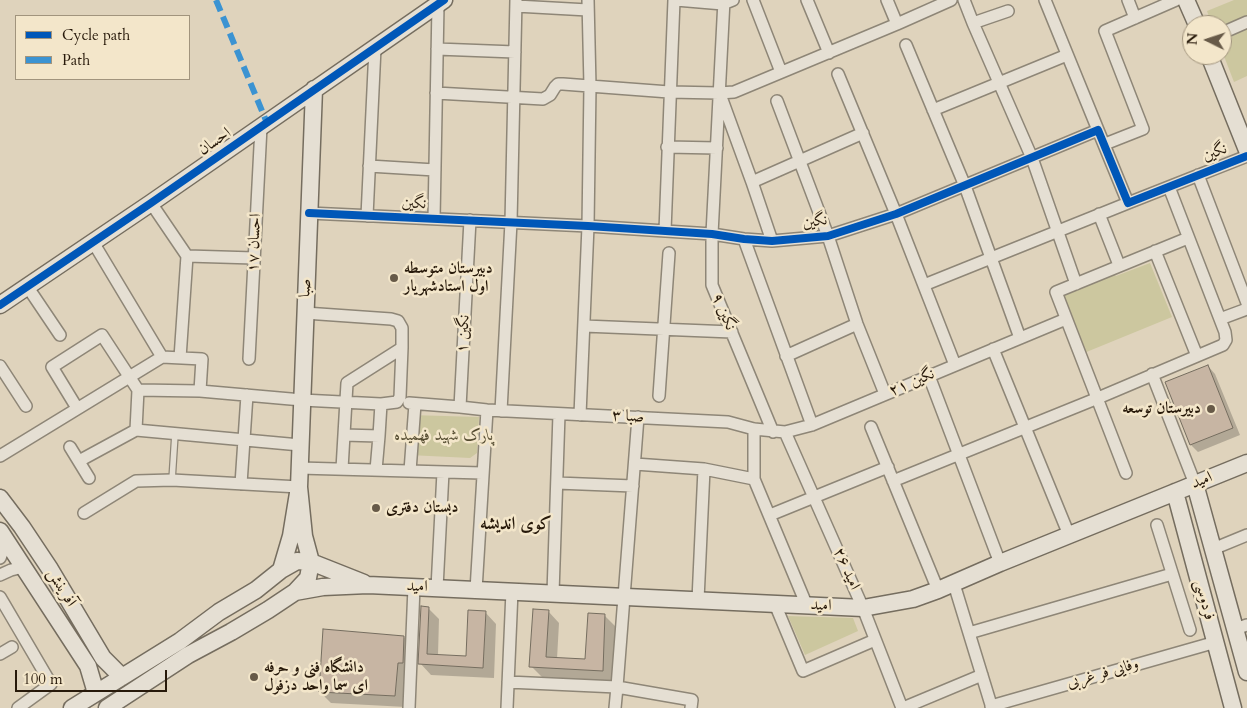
<!DOCTYPE html>
<meta charset="utf-8">
<style>
body{margin:0}
#map{position:relative;width:1247px;height:708px;overflow:hidden;background:#dfd3bc;font-family:Cardo,serif}
canvas{display:block}
.legend{position:absolute;left:15px;top:15px;width:175px;height:65px;box-sizing:border-box;background:#f3e6ca;border:1px solid #a1947d;margin:0;padding:6px 9px;list-style:none;font-size:15px;color:#27190a}
.legend li{display:flex;align-items:center;gap:10px;height:25px}
.legend b{width:25px;border:1px solid #a1947d}
.north{position:absolute;left:1182px;top:15px;width:50px;height:50px;box-sizing:border-box;background:#f3e6ca;border:1px solid #a1947d;border-radius:50%;rotate:274deg;font-size:14px;font-weight:700;line-height:20px;text-align:center;color:#27190a}
.north::after{content:'';display:block;margin:auto;width:18px;height:22px;background:#675a48;clip-path:polygon(50% 0,100% 100%,50% 72%,0 100%)}
.scale{position:absolute;left:15px;top:670px;width:152px;height:22px;box-sizing:border-box;border:2px solid #27190a;border-top:0;padding-left:6px;font-size:15px;line-height:18px;white-space:nowrap;color:#27190a;-webkit-text-stroke:4px #f3e6ca;paint-order:stroke}
</style>
<div id="map">
<canvas width="1247" height="708"></canvas>
<ul class="legend">
<li><b style="height:6px;background:#0057b8"></b>Cycle path</li>
<li><b style="height:6px;background:#3b93d2"></b>Path</li>
</ul>
<div class="north">N</div>
<div class="scale">100 m</div>
</div>
<script>
const ctx = document.querySelector('canvas').getContext('2d');
ctx.lineJoin = 'round';
function paint(path, color) { ctx.fillStyle = color; ctx.fill(path, 'evenodd'); }
const toPath = rows => new Path2D(rows.map(r => 'M' + r).join(''));
function trace(path, color, width, dash) { ctx.strokeStyle = color; ctx.lineWidth = width; ctx.lineCap = dash ? 'butt' : 'round'; ctx.setLineDash(dash || []); ctx.stroke(path); }
function label(font, color, halo, rows, align = 'center') {
  ctx.font = font + ' Cardo,Amiri,serif'; ctx.lineWidth = 5; ctx.setLineDash([]); ctx.textBaseline = 'middle'; ctx.strokeStyle = halo; ctx.fillStyle = color; for (const [text, x, y, turn = 0] of rows) {
    ctx.save(); ctx.translate(x, y); ctx.rotate((+turn || 0) * Math.PI / 180); ctx.textAlign = isNaN(turn) ? turn : align; if (halo) ctx.strokeText(text, 0, 0); ctx.fillText(text, 0, 0); ctx.restore();
  }
}
const green = toPath([
 [1234,0,1247,0,1247,76,1234,82,1222,51,1222,25,1212,25,1207,11],
 [1150,263,1172,317,1084,353,1061,295,1112,272,1116,276],
 [410,415,479,417,477,453,470,458,409,455],
 [788,616,853,618,858,631,805,655]
]);
const shadow = toPath([
 [1208,366,1215,374,1240,435,1198,452,1191,445],
 [428,608,439,619,438,655,467,657,485,612,496,624,494,678,431,675,420,663],
 [548,611,559,623,557,659,587,660,605,616,616,627,614,681,542,677,531,666],
 [404,637,415,648,406,707,331,703,320,692]
]);
const building = toPath([
 [1208,365,1233,428,1190,445,1165,382,1208,365],
 [421,606,429,607,427,654,466,656,468,610,486,611,483,668,418,664,421,606],
 [533,609,549,610,546,657,585,659,588,613,605,614,603,671,529,667,533,609],
 [323,629,404,636,403,663,398,663,395,696,319,692,323,629]
]);
const lane = toPath([
 [172,480,175,434]
]);
const street = toPath([
 [676,0,723,4,733,0],
 [724,0,712,234,712,285,773,432],
 [753,0,781,72],
 [807,0,829,53],
 [887,0,897,24],
 [964,0,973,23,1008,11],
 [1045,0,1098,130],
 [1128,0,1135,18],
 [516,6,588,10],
 [973,23,1032,158,1076,284],
 [1222,33,1247,22],
 [906,45,965,186,1020,338],
 [437,49,515,52],
 [838,74,896,214,955,365],
 [436,93,543,99,550,95,555,87,558,84,563,84,669,92,719,93,734,92,897,24,951,0],
 [721,97,752,182,772,241],
 [777,101,828,236,857,324,885,394],
 [933,110,1067,55],
 [1105,144,1143,129,1105,31,1176,0],
 [667,147,717,148],
 [369,166,435,170],
 [1198,175,1247,303],
 [752,182,863,133],
 [151,203,187,256,180,358],
 [309,213,588,226,712,234,744,239,772,241,828,236,896,214,1098,130,1128,203,1247,156],
 [1099,214,1119,265],
 [367,216,375,48],
 [434,219,438,5],
 [470,220,460,407,487,410,728,422,754,429,785,432,812,425,1066,319],
 [665,231,674,0],
 [744,239,812,425],
 [93,242,162,357],
 [1155,251,1197,356],
 [187,256,254,258],
 [924,285,1128,203],
 [27,286,60,335],
 [305,313,391,319,398,321,402,328,402,348,347,383,342,469],
 [1220,319,1247,309],
 [584,326,732,332],
 [993,349,1069,535],
 [786,356,857,324],
 [249,359,261,127],
 [0,366,26,406],
 [1152,374,1195,484],
 [929,376,1000,563],
 [138,390,200,391,302,400,381,404,379,436],
 [659,396,669,253],
 [409,403,460,407],
 [381,404,397,402,400,397,402,348],
 [77,408,52,367,102,335,138,390,136,430,79,461],
 [501,411,511,222,516,0],
 [580,415,588,226,590,86,588,0],
 [638,417,617,687,692,700,691,708],
 [871,427,938,590],
 [754,429,754,479,807,606],
 [136,430,300,445],
 [785,432,863,608,902,708],
 [344,435,379,436,376,470],
 [70,447,89,478],
 [0,456,162,357,202,359,200,391],
 [635,464,704,469,754,479],
 [299,468,482,473],
 [410,471,415,404],
 [1126,473,1056,292,1188,238],
 [893,481,1098,398,1223,345,1226,340,1225,332,1169,187],
 [557,483,633,486],
 [241,484,247,395],
 [84,513,136,481,172,480,299,487],
 [770,515,888,467],
 [1157,525,1190,630],
 [1213,549,1247,535],
 [0,558,7,541],
 [0,575,11,570,23,567],
 [954,584,992,708],
 [437,588,443,472],
 [476,590,487,410],
 [553,593,559,414],
 [0,597,51,684,18,708],
 [698,600,704,469],
 [775,604,803,671,875,640],
 [1235,629,1247,625],
 [969,633,1172,574],
 [0,654,12,647],
 [508,682,617,687,615,708],
 [991,706,1216,642],
 [409,708,414,587],
 [507,708,512,591],
 [903,708,982,675]
]);
const secondary = toPath([
 [1186,0,1197,25],
 [1209,55,1247,150],
 [0,305,151,203,444,0],
 [1195,484,1247,672],
 [299,487,314,89],
 [1175,492,1233,708],
 [0,498,22,527,50,569,103,658,122,677],
 [0,531,88,666,96,693],
 [295,592,323,587,368,585,863,608,913,599,938,590,1000,563,1247,463],
 [72,708,180,641,219,612,256,590,281,570,297,561,311,562,364,583],
 [107,708,188,655,231,632,268,610,295,592,308,578,311,562,304,536,299,487,291,536,281,570]
]);
const quiet = toPath([
 [216,0,267,123]
]);
const cycleway = toPath([
 [309,213,588,226,712,234,744,239,772,241,828,236,896,214,1098,130,1128,203,1247,156],
 [0,305,151,203,444,0]
]);
const markers = [
 [394,278,5,"#675a48"],
 [1211,409,5,"#675a48"],
 [376,508,5,"#675a48"],
 [254,677,5,"#675a48"]
];
const streetNames = [
 ["احسان",215,142,-35],
 ["نگین",1215,153,-21],
 ["نگین",414,204,3],
 ["نگین",815,222,-8],
 ["احسان ۱۷",255,243,-87],
 ["صبا",306,288,-88],
 ["نگین ۹",723,312,67],
 ["نگین ۱",464,334,-87],
 ["نگین ۲۱",912,383,-23],
 ["صبا ۳",628,417,3],
 ["امید",1202,481,-22],
 ["امید ۲۶",846,569,66],
 ["امید",417,587,3],
 ["آفرینش",61,588,59],
 ["فردوسی",1204,600,75],
 ["امید",821,606,2],
 ["وفایی فر غربی",1103,674,-16]
];
const poiNames = [
 ["دبیرستان متوسطه",404,269],
 ["اول استادشهریار",404,287],
 ["دبیرستان توسعه",1201,409,"right"],
 ["دبستان دفتری",386,508],
 ["دانشگاه فنی و حرفه",264,668],
 ["ای سما واحد دزفول",264,686]
];
const parkNames = [
 ["پارک شهید فهمیده",444,436]
];
const neighbourhoodNames = [
 ["کوی اندیشه",516,525]
];
paint(green, '#ccc79f');
paint(shadow, '#0003');
paint(building, '#c7b5a3');
trace(building, '#756d5f', 1);
trace(lane, '#8e8677', 8);
trace(street, '#8e8677', 14);
trace(secondary, '#756d5f', 19);
trace(lane, '#e5dfd3', 5.5);
trace(street, '#e5dfd3', 11);
trace(secondary, '#e5dfd3', 16);
trace(quiet, '#3b93d2', 6, [12, 6]);
trace(cycleway, '#0057b8', 8);
for (const [x, y, r, color] of markers) { const dot = new Path2D(); dot.arc(x, y, r, 0, 2 * Math.PI); ctx.fillStyle = color; ctx.fill(dot); trace(dot, '#f3e6ca', 2); }
label('16px', '#27190a', '#f3e6ca', streetNames);
label('bold 16px', '#27190a', '#f3e6ca', poiNames, 'left');
label('italic 16px', '#544b30', '#f3e6ca', parkNames);
label('bold 18px', '#27190a', '#f3e6ca', neighbourhoodNames);
</script>
